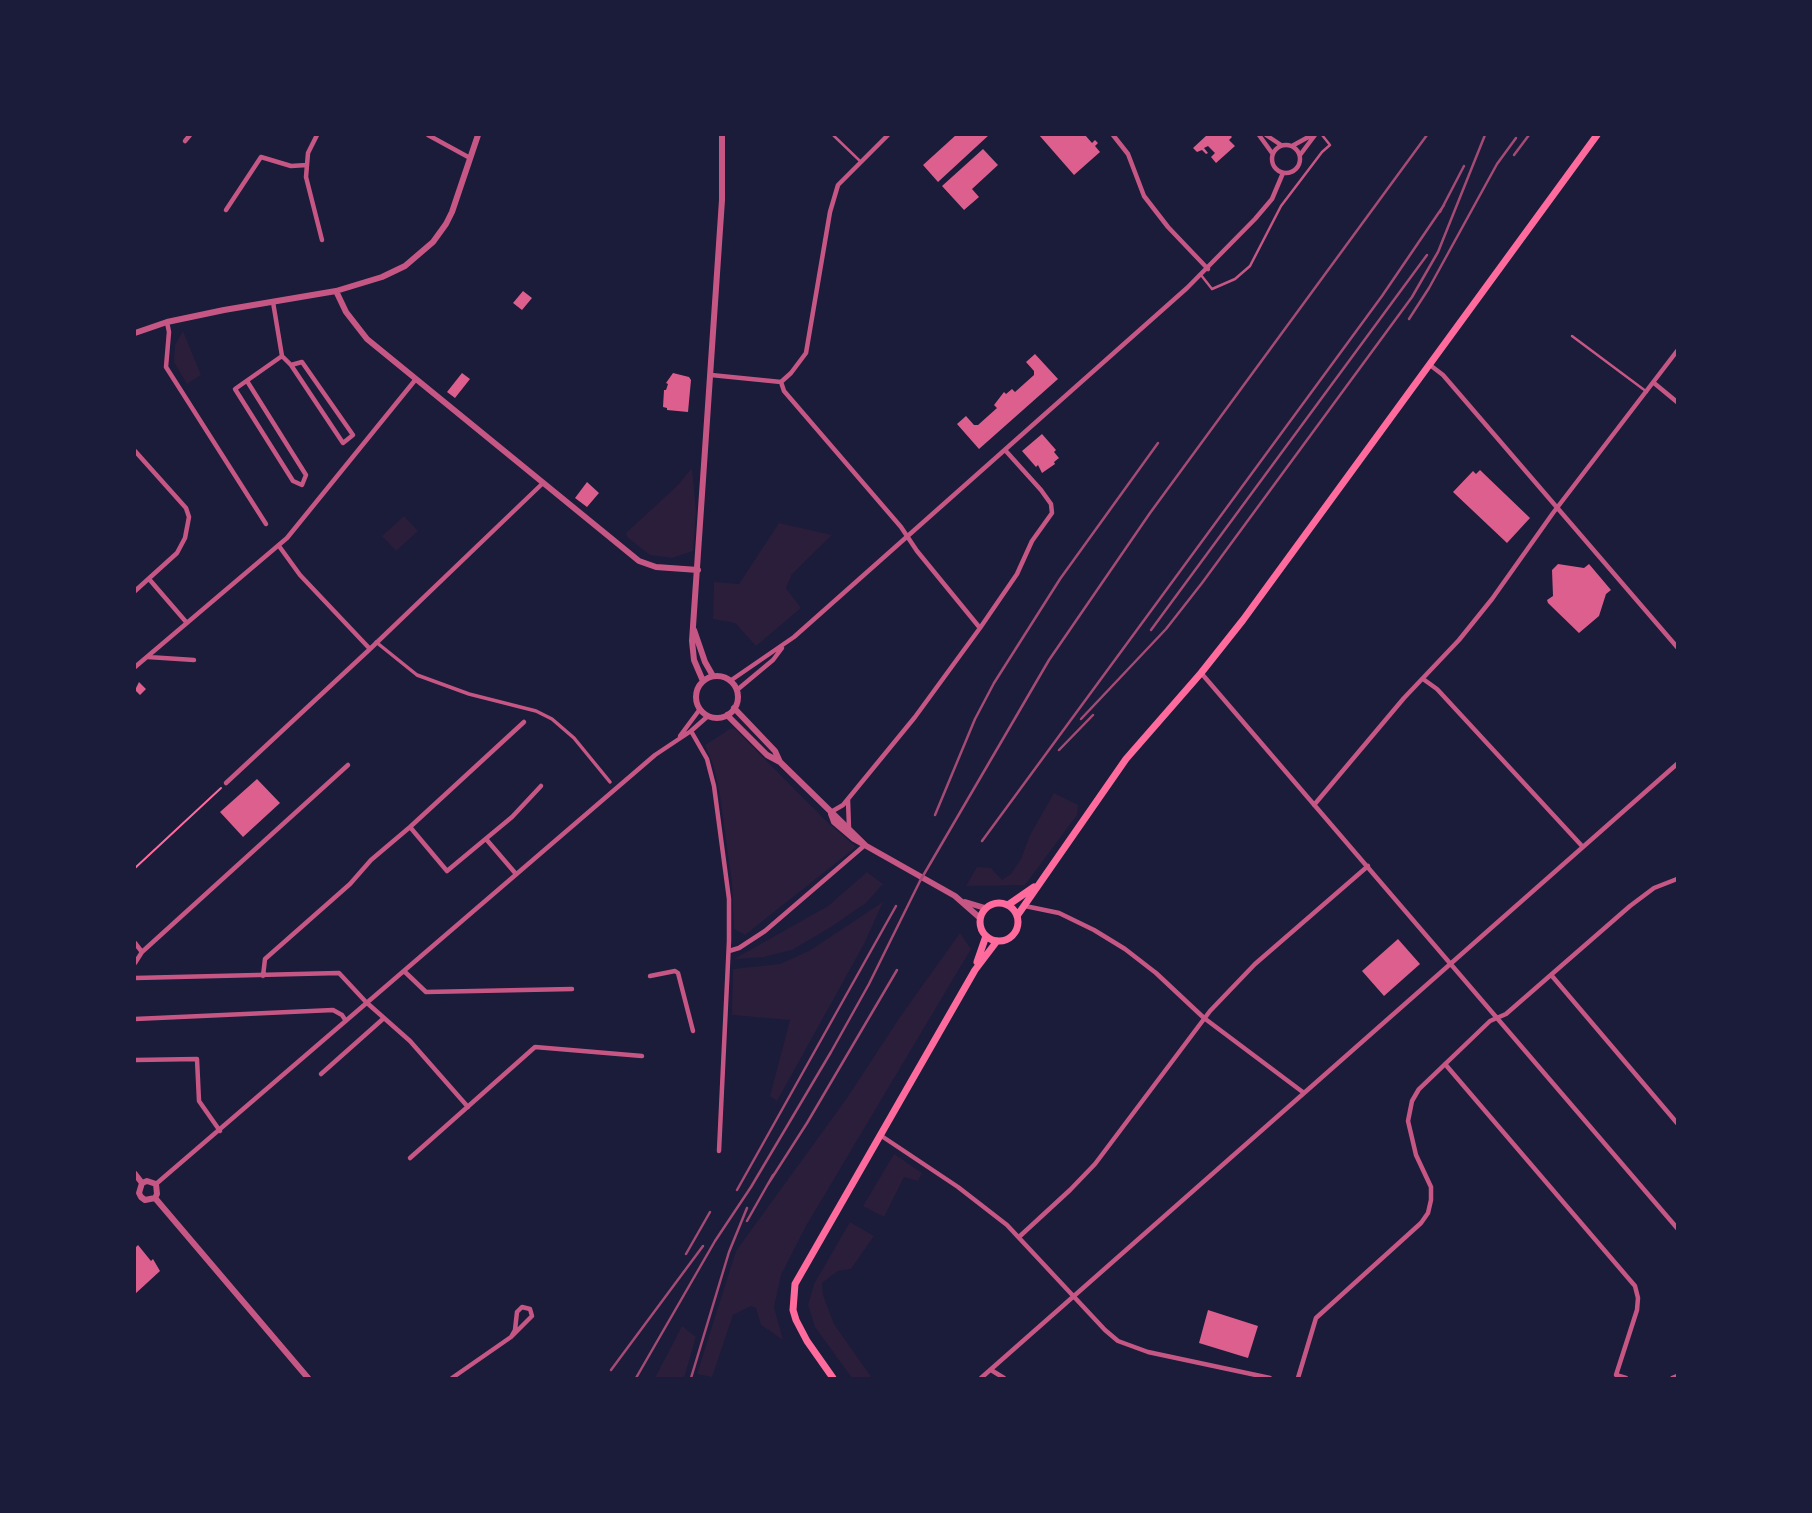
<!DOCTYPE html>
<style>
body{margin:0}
#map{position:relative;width:1812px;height:1513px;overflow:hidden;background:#1b1b3a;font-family:"DM Sans",sans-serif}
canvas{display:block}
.frame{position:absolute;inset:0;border:136px solid #1b1b3a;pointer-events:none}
</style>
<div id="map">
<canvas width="1812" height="1513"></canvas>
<div class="frame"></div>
</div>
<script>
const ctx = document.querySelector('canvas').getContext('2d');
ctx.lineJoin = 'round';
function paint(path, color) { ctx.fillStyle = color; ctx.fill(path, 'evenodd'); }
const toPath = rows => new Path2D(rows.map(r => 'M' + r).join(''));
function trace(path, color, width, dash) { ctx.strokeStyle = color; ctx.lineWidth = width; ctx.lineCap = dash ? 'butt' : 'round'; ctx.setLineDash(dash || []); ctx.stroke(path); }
const green = toPath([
 [183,331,201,375,187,384,174,362,175,345],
 [692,468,696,511,693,551,672,558,650,555,627,537,626,533,677,486],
 [404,516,418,531,396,551,382,536],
 [779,523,832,535,792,574,786,588,801,608,756,646,735,623,713,619,714,582,739,584],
 [730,729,735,729,824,819,856,847,745,935,734,929,732,883,719,789,713,764,705,745],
 [1054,793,1078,805,1077,815,1025,885,966,886,977,867,991,868,1002,880,1011,874,1021,859,1030,835],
 [867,872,883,884,866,903,831,927,792,950,764,957,734,959,828,906],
 [883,902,864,944,777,1101,770,1096,790,1020,732,1015,733,969,780,964,809,951],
 [960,933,971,949,806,1226,781,1275,774,1307,783,1340,761,1325,756,1308,751,1306,733,1315,712,1377,697,1374,736,1251,847,1098,900,1017],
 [894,1154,922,1173,918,1181,904,1177,884,1217,863,1206],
 [850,1222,874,1236,851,1269,838,1271,822,1283,823,1295,834,1324,872,1378,852,1378,815,1327,808,1305,814,1284],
 [682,1326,696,1337,684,1378,655,1378]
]);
const building = toPath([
 [956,135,989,135,938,182,923,165],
 [1039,135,1085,135,1092,143,1095,140,1098,143,1095,146,1100,152,1074,175],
 [1207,135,1230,135,1232,137,1229,140,1235,146,1216,163,1211,157,1215,153,1208,146,1204,148,1208,153,1206,154,1202,150,1197,152,1193,148],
 [983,149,998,165,972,189,979,197,964,210,942,186],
 [523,291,532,298,522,310,513,303],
 [1035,354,1058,379,979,449,957,424,966,416,974,425,978,425,997,408,994,405,1004,392,1006,394,1012,389,1015,392,1034,375,1034,371,1026,362],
 [462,373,470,379,455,398,447,392],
 [673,373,689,377,691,380,688,412,667,410,667,408,663,407,664,390,666,390,668,384,666,383],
 [1042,434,1056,450,1054,452,1059,458,1054,462,1055,464,1042,473,1038,465,1036,467,1022,451],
 [1480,470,1530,518,1507,543,1453,492,1473,471,1476,474],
 [587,482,599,493,587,507,575,498],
 [1558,564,1584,568,1589,564,1611,590,1606,594,1599,616,1579,633,1548,603,1547,600,1553,596,1552,570],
 [139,682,146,689,140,695,135,690],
 [257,779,280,803,243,837,220,812],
 [1398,939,1420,964,1384,996,1362,971],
 [138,1245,151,1261,153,1259,160,1271,135,1294,135,1248],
 [1208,1310,1258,1326,1248,1358,1199,1343]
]);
const path = toPath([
 [135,868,221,788]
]);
const service = toPath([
 [833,135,860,161],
 [1201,275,1212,289,1235,279,1250,266,1281,206,1322,152,1330,145,1322,135],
 [1572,336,1647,392]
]);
const pedestrian = toPath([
 [376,642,417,675,469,694,536,711,552,719,574,738,610,782]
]);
const minor = toPath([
 [317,135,308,153,306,177,322,240],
 [428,135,470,158],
 [1113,135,1128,154,1144,196,1168,227,1208,269],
 [1259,135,1272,153],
 [1266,135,1281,145],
 [185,141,190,135],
 '1272 159a14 14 0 1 1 28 0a14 14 0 1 1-28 0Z',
 [1292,146,1312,135],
 [1300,155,1315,135],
 [226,210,261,157,291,166,307,165],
 [273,302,282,356,291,365,343,443,353,435,302,362,291,365],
 [167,322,169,332,166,367,266,524],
 [1430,365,1443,375,1677,647],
 [711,375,781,382],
 [247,381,306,475,302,485,293,481,235,389,282,356],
 [781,382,784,391,901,527,917,551,980,628],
 [781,382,791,373,806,353,830,212,838,185,888,135],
 [1654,383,1677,402],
 [135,451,186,508,189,517,185,538,177,553,135,591],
 [279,546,300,575,370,649],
 [149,579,187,623],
 [148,657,194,660],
 [135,667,287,538,416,379],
 [1202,674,1677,1228],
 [1423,679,1437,689,1582,846],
 [730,681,794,637,1187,288,1255,219,1272,199,1283,173],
 [737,690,773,660,782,648],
 [691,731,707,759,714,786,729,899,729,941,719,1151],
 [680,736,700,709],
 [226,783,370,649,543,483],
 [848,800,849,828],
 [1314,805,1404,698,1459,640,1492,599,1553,513,1677,351],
 [831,812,843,805,915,717,980,628,1017,574,1032,541,1052,513,1051,504,1041,490,1005,450],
 [410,827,447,871,512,817,541,786],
 [486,839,516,874],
 [1025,906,1059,913,1094,930,1125,949,1156,973,1204,1018,1304,1093],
 [135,943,142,952],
 [729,951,739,948,765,931,865,845],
 [135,963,142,952,348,765],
 [405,972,426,992,572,989],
 [263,976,265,959,350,884,371,860,410,827,524,722],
 [650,976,675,971,678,973,693,1031],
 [1552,976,1677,1123],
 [135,978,339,973,366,1002,410,1041,468,1107],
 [135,1019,333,1010,342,1015,346,1021],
 [135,1060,197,1059,199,1101,220,1131],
 [1445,1064,1635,1286,1638,1298,1637,1310,1616,1375,1626,1378],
 [321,1074,384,1018],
 [880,1135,958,1187,1007,1225,1105,1330,1118,1341,1148,1352,1270,1378],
 [410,1158,535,1047,642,1056],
 [156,1184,655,755,691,731,708,716],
 [1019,1237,1070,1190,1095,1164,1210,1011,1255,964,1368,866],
 [991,1370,1004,1378],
 [452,1378,511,1337,532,1316,530,1309,522,1307,517,1312,515,1330,511,1337],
 [981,1378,1677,764],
 [1298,1378,1316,1318,1421,1223,1428,1213,1431,1200,1431,1187,1416,1155,1408,1121,1412,1101,1419,1089,1490,1021,1506,1014,1630,906,1654,888,1677,879],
 [1672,1378,1677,1376]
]);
const tertiary = toPath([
 [336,291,346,312,367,339,639,561,656,567,698,570],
 [135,333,167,322,224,310,336,291,382,277,405,266,433,242,446,224,452,212,478,135],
 [694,630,705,662,713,676],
 '696 697a21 21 0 1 1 42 0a21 21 0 1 1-42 0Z',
 [703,681,694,660,692,641,722,200,722,135],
 [734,708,775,751,780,762],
 [727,715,767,755,780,762,865,845],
 [831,814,834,822,854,839,955,896,980,918],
 [965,902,985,908],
 [135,1174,142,1183],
 [142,1183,139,1193,141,1197,145,1200,155,1198],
 [142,1183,147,1181,156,1184,157,1194,155,1198],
 [155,1198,308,1378]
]);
const primary = toPath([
 '980 922a19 19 0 1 1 38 0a19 19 0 1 1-38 0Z',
 [1008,905,1034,887],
 [1017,916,1126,759,1201,673,1243,620,1597,135],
 [977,962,986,936],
 [833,1378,807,1341,796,1320,793,1310,795,1284,975,970,997,941]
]);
const rail = toPath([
 [1514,155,1529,135],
 [1440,212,1464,166],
 [1409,319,1429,288,1497,164,1516,138],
 [1151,630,1427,255],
 [1081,719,1166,629,1202,583,1412,297,1438,252,1485,135],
 [1059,750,1093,715],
 [935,815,975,719,994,683,1060,579,1158,443],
 [982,841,1382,296,1444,205],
 [768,1184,807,1123,897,970],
 [737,1190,896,906],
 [747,1221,773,1175],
 [686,1254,710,1212],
 [611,1370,703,1246],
 [636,1378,715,1241,751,1187,831,1052,869,984,920,881,1049,660,1150,513,1427,135],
 [691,1378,729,1252,747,1208]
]);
paint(green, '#2a1e3b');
paint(building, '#dd5f8e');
trace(path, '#ff6b9d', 2);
trace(service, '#c65784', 2.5);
trace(pedestrian, '#c65784', 3.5);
trace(minor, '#c65784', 4.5);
trace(tertiary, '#c65784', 6);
trace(primary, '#ff6b9d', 7);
trace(rail, '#a44b75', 2.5);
</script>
